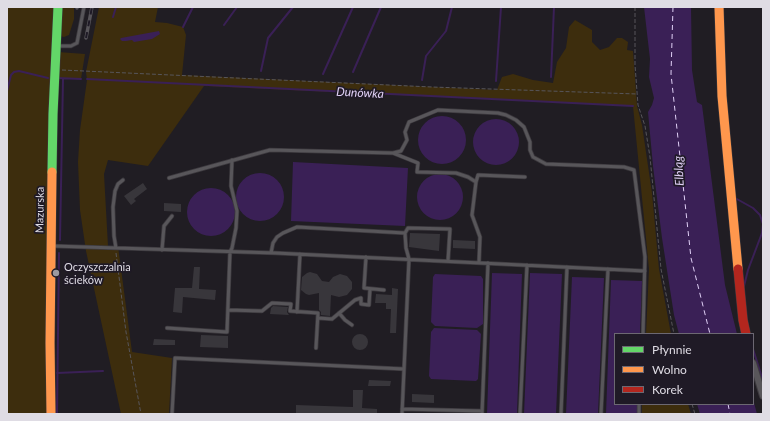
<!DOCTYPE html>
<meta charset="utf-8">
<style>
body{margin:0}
#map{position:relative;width:770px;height:421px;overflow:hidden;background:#201d23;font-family:Lato,sans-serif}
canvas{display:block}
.frame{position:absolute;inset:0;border:8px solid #dfdce4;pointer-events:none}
.legend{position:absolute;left:614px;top:333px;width:140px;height:72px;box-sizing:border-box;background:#1f1a26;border:1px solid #6c6872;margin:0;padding:5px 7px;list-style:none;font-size:12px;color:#dfdce4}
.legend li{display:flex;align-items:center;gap:8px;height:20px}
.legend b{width:20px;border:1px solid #6c6872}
</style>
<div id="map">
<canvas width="770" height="421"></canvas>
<div class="frame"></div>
<ul class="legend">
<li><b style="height:5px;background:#63d668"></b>Płynnie</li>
<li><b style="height:5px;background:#ff974d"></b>Wolno</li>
<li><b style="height:5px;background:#b3261e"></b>Korek</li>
</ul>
</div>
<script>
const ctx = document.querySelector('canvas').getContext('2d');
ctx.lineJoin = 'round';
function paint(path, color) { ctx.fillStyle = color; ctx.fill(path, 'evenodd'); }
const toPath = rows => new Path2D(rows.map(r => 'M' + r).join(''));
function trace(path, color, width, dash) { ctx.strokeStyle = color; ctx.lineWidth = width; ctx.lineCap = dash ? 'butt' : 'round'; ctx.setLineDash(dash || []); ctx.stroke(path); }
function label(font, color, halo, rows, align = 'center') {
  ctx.font = font + ' Lato,sans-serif'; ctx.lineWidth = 3.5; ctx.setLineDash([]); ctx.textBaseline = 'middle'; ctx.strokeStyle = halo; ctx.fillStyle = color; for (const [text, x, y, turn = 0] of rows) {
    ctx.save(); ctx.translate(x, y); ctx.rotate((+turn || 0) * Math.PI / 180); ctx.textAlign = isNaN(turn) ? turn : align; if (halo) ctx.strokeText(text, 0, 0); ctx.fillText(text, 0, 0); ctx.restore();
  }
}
const green = toPath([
 [7,7,55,7,48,414,7,414],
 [61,7,74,7,74,19,69,35,64,37,59,36],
 [99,7,158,7,155,22,167,23,183,27,186,35,182,75,497,90,502,77,513,74,533,80,553,83,557,62,566,48,569,27,575,20,592,30,592,42,600,50,609,47,617,38,622,38,628,42,627,50,633,51,637,106,642,125,652,193,659,269,671,334,646,334,649,269,633,106,204,86,148,166,108,160,104,174,108,246,118,246,132,352,172,358,169,414,121,414,86,251,80,210,78,162,80,130,87,80,86,72],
 [58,52,85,54,81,79,57,78],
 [642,404,688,404,691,414,642,414]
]);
const water = toPath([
 [644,7,691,7,692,70,697,102,702,105,725,285,737,334,679,334,674,315,662,238,653,166,648,112,652,105,654,98,649,77,650,59],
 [159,31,160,34,152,39,134,42,132,40,126,41,122,41,120,39,121,38],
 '418 140a24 24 0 1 1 48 0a24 24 0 1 1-48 0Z',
 '473 142a23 23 0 1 1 46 0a23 23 0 1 1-46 0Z',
 [293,162,408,168,405,226,291,221],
 '236 197a24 24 0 1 1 48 0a24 24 0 1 1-48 0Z',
 '417 197a23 23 0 1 1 46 0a23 23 0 1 1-46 0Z',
 '187 212a24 24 0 1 1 48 0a24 24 0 1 1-48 0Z',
 [492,273,522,274,517,414,487,414],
 [530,273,562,274,556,414,524,414],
 [435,274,481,276,483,279,483,324,477,328,435,326,431,322,433,277],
 [572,277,604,278,598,414,566,414],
 [611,280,642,281,640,334,615,334,615,404,637,404,637,414,606,414],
 [434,328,477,330,481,334,478,379,476,381,431,379,429,376,431,332],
 [753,399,757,414,700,414,697,404,753,404]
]);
const stream = toPath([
 [113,17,116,7],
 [224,25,237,7],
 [183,27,193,7],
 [261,71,268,38,293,7],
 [353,72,381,7],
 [323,74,353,7],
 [551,77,554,7],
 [57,78,81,79],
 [87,79,633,106],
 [422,80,426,56,446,31,452,7],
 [496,81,501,7],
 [7,91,11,75,14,72,19,71,48,78],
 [735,198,753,208,760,215,763,224,762,233,748,270,744,286],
 [60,240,63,79],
 [753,349,763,381],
 [57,373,103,371],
 [57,414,59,253]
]);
const ferry = toPath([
 [673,7,671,74,691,258,710,334],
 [728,404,730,414]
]);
const building = toPath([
 [143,183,147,189,134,199,136,201,131,205,124,196],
 [164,203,181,204,181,212,164,211],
 [410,233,440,234,439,251,409,247],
 [453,240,475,241,475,249,453,248],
 [194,267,200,267,199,289,216,290,215,300,183,297,182,313,173,312,175,288,192,288],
 [310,272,317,274,322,281,329,282,333,277,340,274,347,276,352,282,352,289,347,295,339,297,331,295,330,316,321,315,321,312,319,310,319,293,309,295,306,294,301,290,302,277,307,273],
 [392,288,398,289,396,333,390,333,391,309,386,309,386,303,375,303,376,294,392,295],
 [273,306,288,307,287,312,289,315,270,314,271,308],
 '352 342a8 8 0 1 1 16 0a8 8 0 1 1-16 0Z',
 [201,335,228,336,228,348,200,347],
 [154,339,175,340,175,345,153,345],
 [369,380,391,381,390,386,368,386],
 [353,390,363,390,362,408,377,409,377,414,296,414,296,405,353,407],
 [412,394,434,395,434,403,412,402]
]);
const path = toPath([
 [635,7,635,65,638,105,645,126,650,157,661,269,674,334],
 [62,70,432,87,637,94],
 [116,253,126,332,141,414],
 [692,404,695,414]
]);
const lane = toPath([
 [57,46,71,46,77,43,84,7],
 [393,153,418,163,417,172,456,173,468,177,476,182,472,215,480,237,479,262],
 [169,178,270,150,393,153,401,151,407,140,405,132,409,122,438,110,498,113,506,115,516,120,524,127,530,142,530,150,533,157,546,164,624,167,634,170,645,257,643,334],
 [476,182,478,175,525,177],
 [405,233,408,228,450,229,448,261],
 [53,246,275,253,645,271],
 [116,248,114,236,113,207,115,191,118,184,123,180],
 [162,250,164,226,172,216],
 [271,253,273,243,277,237,283,233,297,227,405,233,406,248,409,259,402,414],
 [366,257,364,288,384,290],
 [228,310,262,311,272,303,291,304,290,311,318,313,316,348],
 [297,312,300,254],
 [339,313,345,320,352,325],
 [318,318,332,319,355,300,361,298,361,304,369,305,370,289],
 [167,328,227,332,230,252,232,248,236,228,237,211,231,186,232,160],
 [402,409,482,411],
 [172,414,175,358,404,369],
 [482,414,488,263],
 [520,414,527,265],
 [561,414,567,267],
 [601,414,608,269],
 [639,414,639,404]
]);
const street = toPath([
 [753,363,763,396]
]);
const fast = toPath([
 [52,172,53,114,58,7]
]);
const slow = toPath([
 [719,7,722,96,738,269],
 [51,414,50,343,52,172]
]);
const jam = toPath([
 [738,269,743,320,746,334]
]);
const rail = toPath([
 [77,8,77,7],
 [86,38,92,7]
]);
const markers = [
 [56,273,4,"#9c99a0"]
];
const streetNames = [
 ["Mazurska",40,210,-89]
];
const poiNames = [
 ["Oczyszczalnia",64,267],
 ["ścieków",64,280]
];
const waterNames = [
 ["Dunówka",360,93,3],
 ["Elbląg",679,171,-93]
];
paint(green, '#3d2d0d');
paint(water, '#3a2056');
trace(stream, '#3a2056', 2);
trace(ferry, '#e0d0f6', 1, [5, 4]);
paint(building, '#38363b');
trace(lane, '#3d3a3f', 4.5);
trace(street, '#3d3a3f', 8);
trace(fast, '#3d3a3f', 10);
trace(slow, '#3d3a3f', 10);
trace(jam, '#3d3a3f', 10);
trace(path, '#57555a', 1, [4, 2]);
trace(lane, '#58565a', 3);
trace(street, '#58565a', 6);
trace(fast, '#63d668', 9);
trace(slow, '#ff974d', 9);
trace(jam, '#b3261e', 9);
trace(rail, '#575459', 3.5);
trace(rail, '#1f1a26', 2, [6]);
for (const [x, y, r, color] of markers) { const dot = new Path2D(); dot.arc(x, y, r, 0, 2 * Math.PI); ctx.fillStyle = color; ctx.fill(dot); trace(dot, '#1f1a26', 1.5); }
label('11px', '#dfdce4', '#1f1a26', streetNames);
label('11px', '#dfdce4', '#1f1a26', poiNames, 'left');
label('italic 12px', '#e0d0f6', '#1f1a26', waterNames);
</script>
